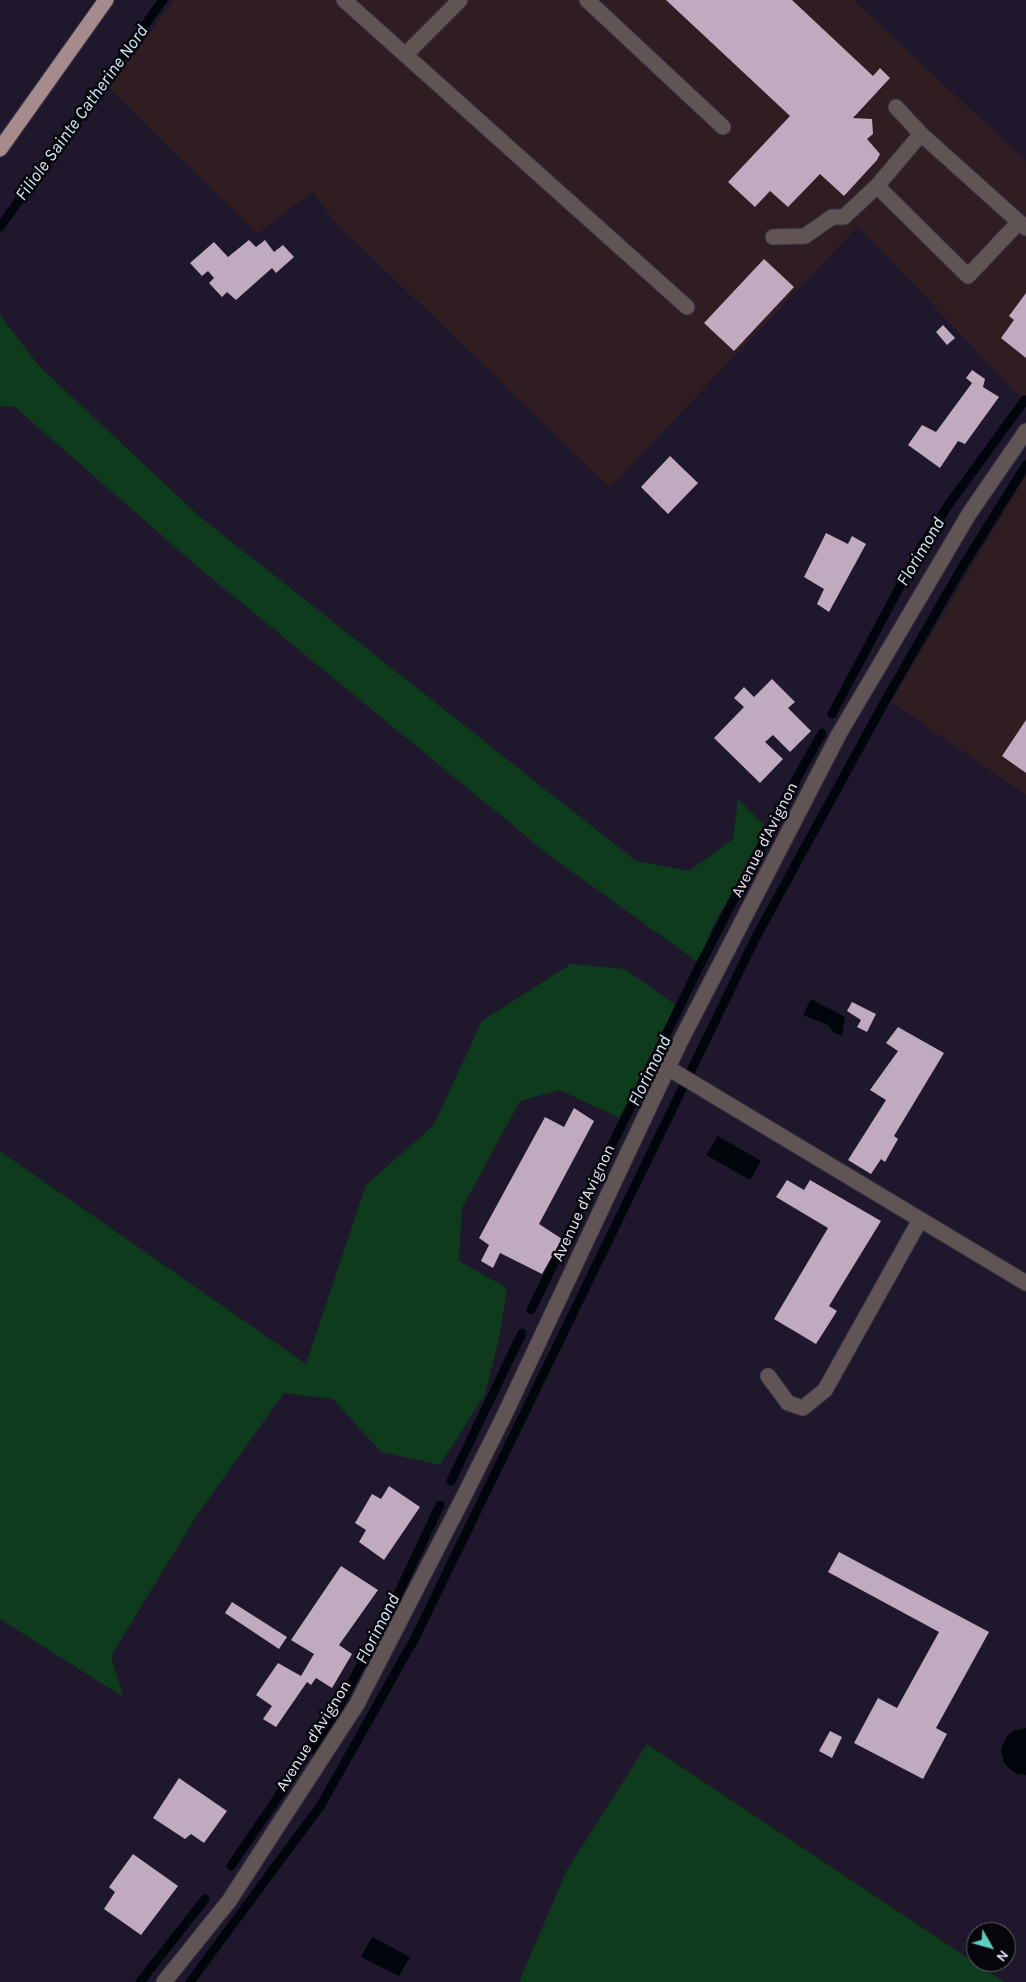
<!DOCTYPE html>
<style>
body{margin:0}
#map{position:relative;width:1026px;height:1982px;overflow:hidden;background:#1f182c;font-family:Karla,sans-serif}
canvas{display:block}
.north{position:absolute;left:966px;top:1922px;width:50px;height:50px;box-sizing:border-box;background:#08060d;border:1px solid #625f69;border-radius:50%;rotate:128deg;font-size:14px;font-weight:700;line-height:20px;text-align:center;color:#e8e4f2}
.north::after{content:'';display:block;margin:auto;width:18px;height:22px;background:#5acebd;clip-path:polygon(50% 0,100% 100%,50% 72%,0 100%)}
</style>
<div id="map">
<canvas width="1026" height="1982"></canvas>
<div class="north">N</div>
</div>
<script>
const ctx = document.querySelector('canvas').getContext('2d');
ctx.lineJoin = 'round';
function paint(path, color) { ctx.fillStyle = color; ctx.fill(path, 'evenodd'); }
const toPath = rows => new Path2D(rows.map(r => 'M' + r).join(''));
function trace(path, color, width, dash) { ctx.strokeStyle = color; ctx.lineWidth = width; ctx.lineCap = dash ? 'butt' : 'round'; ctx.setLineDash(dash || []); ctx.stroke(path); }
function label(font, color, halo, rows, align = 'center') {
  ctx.font = font + ' Karla,sans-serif'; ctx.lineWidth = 5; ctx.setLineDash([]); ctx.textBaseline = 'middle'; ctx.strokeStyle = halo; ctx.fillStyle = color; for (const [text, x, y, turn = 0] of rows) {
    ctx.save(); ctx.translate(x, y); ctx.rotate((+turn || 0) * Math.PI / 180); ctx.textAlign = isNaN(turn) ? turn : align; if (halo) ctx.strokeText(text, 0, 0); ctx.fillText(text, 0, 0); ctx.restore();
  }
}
const industrial = toPath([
 [174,0,853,0,1026,161,1026,395,1022,399,858,226,610,487,337,224,312,192,257,234,109,88],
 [1026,475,1026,795,891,702]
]);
const green = toPath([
 [0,315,39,366,199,516,636,861,689,871,733,839,738,799,768,829,713,926,699,963,549,855,198,567,15,407,0,406],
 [571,964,625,969,676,1005,620,1118,559,1090,520,1101,462,1208,459,1261,507,1288,499,1339,485,1394,440,1465,381,1452,333,1399,284,1393,197,1515,111,1656,123,1697,0,1619,0,1151,306,1364,366,1185,433,1126,482,1021],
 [647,1744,1004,1982,519,1982,567,1870]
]);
const water = toPath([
 [811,999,845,1017,842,1036,833,1032,828,1025,803,1015],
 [718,1136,761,1161,750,1180,706,1155],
 [1026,1728,1026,1775,1017,1774,1010,1769,1004,1763,1001,1750,1006,1737,1013,1731],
 [372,1937,410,1957,399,1976,361,1957]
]);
const stream = toPath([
 [0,227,163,0],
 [832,714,921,547,949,504,1025,400],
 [779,810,822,733],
 [531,1310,700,965,768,833],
 [451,1481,522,1333],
 [311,1750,340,1705,398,1594,440,1505],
 [231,1866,297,1769],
 [140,1982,205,1899],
 [190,1982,321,1805,415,1638,756,937,884,703,960,571,1026,465]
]);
const building = toPath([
 [666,0,792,0,873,76,880,68,890,78,853,118,872,119,873,134,867,139,880,154,877,160,844,196,820,174,788,207,770,191,755,207,728,182,790,116],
 [249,240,256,247,265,240,274,252,283,245,294,257,276,273,272,268,236,300,227,292,222,297,209,283,214,278,208,271,202,276,190,263,214,242,228,257],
 [764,259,794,287,734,351,704,323],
 [1026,293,1026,358,1001,338,1014,320,1009,316],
 [943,325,955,338,947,345,936,332],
 [972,370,985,379,983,387,999,397,965,444,958,441,940,468,908,445,922,425,936,432,972,383,966,378],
 [670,456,698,483,668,514,641,487],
 [826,533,848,544,852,536,866,544,829,612,817,604,824,589,804,577],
 [772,679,795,702,788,708,811,731,790,752,773,735,765,742,783,759,760,783,714,738,744,707,734,698,744,687,754,697],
 [1026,720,1026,773,1002,756],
 [852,1002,876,1014,867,1032,857,1027,861,1020,847,1011],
 [898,1027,944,1053,894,1136,898,1139,885,1162,881,1159,871,1174,848,1160,886,1100,870,1090,898,1051,886,1043],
 [574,1108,594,1121,539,1224,562,1239,542,1274,500,1253,493,1268,481,1261,489,1245,479,1238,545,1117,564,1127],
 [787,1180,804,1190,810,1180,881,1221,829,1306,837,1311,816,1344,774,1319,828,1228,776,1197],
 [389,1486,420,1507,384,1560,359,1542,366,1530,355,1523,372,1494,381,1499],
 [839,1552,989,1632,936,1728,947,1734,923,1779,854,1743,878,1698,897,1708,939,1632,828,1572],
 [341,1566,378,1590,339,1645,352,1654,332,1688,316,1678,311,1685,307,1682,276,1727,263,1719,272,1706,256,1695,278,1663,301,1676,314,1654,291,1640],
 [232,1602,287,1637,279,1649,225,1613],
 [830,1731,842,1737,832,1758,819,1751],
 [179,1778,227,1811,204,1843,191,1834,185,1839,153,1818],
 [133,1854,178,1886,141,1935,104,1909,115,1892,109,1887]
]);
const minor = toPath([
 [344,0,687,307],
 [587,0,723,127],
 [405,55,460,0],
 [896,107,921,134],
 [1019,222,968,276,877,186,921,134,1019,222,1026,228],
 [773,237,805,236,832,217,844,217,877,186],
 [668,1068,1026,1283],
 [768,1376,788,1403,803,1408,825,1390,920,1220],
 [164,1982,229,1901,357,1704,463,1498,503,1418,680,1042,839,734,969,514,1026,431]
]);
const major = toPath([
 [0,149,106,0]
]);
const streetNames = [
 ["Avenue d'Avignon",765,840,-63],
 ["Avenue d'Avignon",584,1203,-65],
 ["Avenue d'Avignon",314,1736,-58]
];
const waterNames = [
 ["Filiole Sainte Catherine Nord",82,113,-54],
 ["Florimond",921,552,-59],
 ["Florimond",650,1071,-64],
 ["Florimond",378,1629,-63]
];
paint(industrial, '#301d21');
paint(green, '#0d3b1c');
paint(water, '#00060c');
trace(stream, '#00060c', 9);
paint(building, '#bfaabf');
trace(minor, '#3b3548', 17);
trace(major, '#3b3548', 17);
trace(minor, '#615454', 15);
trace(major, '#a68b8d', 15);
label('16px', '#e8e4f2', '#08060d', streetNames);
label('italic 18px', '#d2e8f5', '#08060d', waterNames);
</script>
